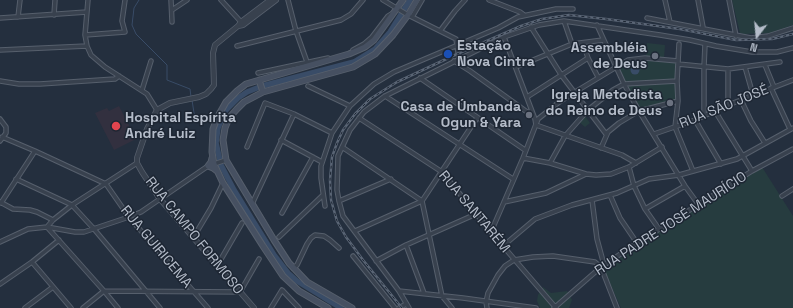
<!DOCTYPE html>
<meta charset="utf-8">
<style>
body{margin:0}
#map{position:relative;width:793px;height:308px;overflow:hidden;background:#242f3e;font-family:"Space Grotesk",sans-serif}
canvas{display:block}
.north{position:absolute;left:737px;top:16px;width:40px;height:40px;-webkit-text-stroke:3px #1d2633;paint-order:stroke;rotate:196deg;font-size:11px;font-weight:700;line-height:16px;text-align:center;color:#b4bcc9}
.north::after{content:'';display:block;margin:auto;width:14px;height:18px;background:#b4bcc9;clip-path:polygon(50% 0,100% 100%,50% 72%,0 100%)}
</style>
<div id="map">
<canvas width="793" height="308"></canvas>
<div class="north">N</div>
</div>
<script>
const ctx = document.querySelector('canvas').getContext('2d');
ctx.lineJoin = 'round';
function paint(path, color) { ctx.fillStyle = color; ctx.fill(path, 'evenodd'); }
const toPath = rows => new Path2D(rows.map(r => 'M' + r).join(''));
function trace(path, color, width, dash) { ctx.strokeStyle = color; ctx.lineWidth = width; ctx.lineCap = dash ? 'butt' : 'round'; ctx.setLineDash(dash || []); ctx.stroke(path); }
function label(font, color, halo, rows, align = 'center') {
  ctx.font = font + ' "Space Grotesk",sans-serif'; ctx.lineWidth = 3; ctx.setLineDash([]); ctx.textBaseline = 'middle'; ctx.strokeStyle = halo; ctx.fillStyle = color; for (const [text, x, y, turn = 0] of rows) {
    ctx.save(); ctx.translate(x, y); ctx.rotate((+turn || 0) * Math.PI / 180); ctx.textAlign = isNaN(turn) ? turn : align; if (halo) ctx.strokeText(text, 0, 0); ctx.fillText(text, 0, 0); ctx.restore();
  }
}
const medical = toPath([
 [119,106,136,139,114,150,95,113,107,108,109,111]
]);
const green = toPath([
 [732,0,793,0,793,25,771,33,744,34,740,33],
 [647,43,665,45,664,58,646,57],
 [642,59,677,62,676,81,625,82,617,68,629,62],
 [676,82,676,101,640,108,627,85],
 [585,116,590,123,585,127,579,122],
 [762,167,793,216,793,308,621,308,604,270,643,241],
 [543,287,551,293,567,291,572,300,569,308,540,308,537,301,538,295]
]);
const water = toPath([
 '630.5 70a4.5 4.5 0 1 1 9 0a4.5 4.5 0 1 1-9 0Z'
]);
const stream = toPath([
 [139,0,134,8,132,25,136,34,167,65,167,80,190,89,191,97],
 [192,100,194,113,200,120]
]);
const river = toPath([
 [341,308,297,281,288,273,274,255,234,190,221,165,216,143,218,128,225,111,238,98,247,92,262,86,354,62,375,49,390,32,410,0]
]);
const minor = toPath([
 [88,0,85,35,87,46,91,55,105,67,147,94,157,110],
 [171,0,172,22],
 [221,0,242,23],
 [288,0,296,31,307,62],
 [383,0,408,15,456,39,459,59],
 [489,0,520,12,524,15],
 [665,0,670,22],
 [698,0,703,27],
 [729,0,736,36],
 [172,10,187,0],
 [54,15,55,0],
 [18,17,20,0],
 [412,17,422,0],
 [0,18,87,12],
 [647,18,751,38,768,36,793,28],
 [564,21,572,44],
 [597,25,624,84,639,111,685,186,698,204],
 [531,27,562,76,606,134],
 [440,31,455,11,465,0],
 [85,35,125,32,122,21,125,0],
 [504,37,535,119,536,125,622,155,636,163],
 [583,43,588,58,598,77],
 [679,44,677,81,678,101,675,127,693,171],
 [237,46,341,20,351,14,363,0],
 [0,50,87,46],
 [353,50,364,44,372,37,388,16,393,13],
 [454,61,470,71,534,117],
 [678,64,728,69,780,62],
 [765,65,774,87],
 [516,67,572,44,603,40],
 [745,67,753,95],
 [728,69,728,105],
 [258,73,328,58],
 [420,78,525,150],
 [0,81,19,84,40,84,115,79,119,76],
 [308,86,350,106],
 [771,88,790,129],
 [142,90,151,61],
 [385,96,513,179],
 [527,97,588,58],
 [741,100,751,121,765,143],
 [715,111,752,171],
 [704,116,704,67,705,44],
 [359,118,442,172,491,232,556,308],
 [0,119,6,127,6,133,0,141],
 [695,120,721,164],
 [654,134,695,120,728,105,793,80],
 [2,137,35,151,106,184],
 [281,140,322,162],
 [247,147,265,103,294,114,332,133],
 [342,147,422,201],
 [601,148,608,132,619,123,639,111,678,101],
 [523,158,550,163,586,174,596,175,611,174,629,167,662,147],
 [550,163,565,136,588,110,613,90,624,84,677,81],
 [629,167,634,186,645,209,659,229],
 [16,179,72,205,94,229,160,308],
 [106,184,129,217,208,308],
 [610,195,620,218,637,243],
 [782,196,793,189],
 [592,200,597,239,604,265],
 [339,201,391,179],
 [0,202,13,209,30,210,37,212,53,220],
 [504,202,546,193,586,174],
 [1,203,35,151],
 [252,204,294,114],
 [325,206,321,178,321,166,332,133,350,106,374,84,394,72,498,28,518,17,556,9,573,9],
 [645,209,685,186],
 [282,213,313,157],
 [355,231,422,201],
 [491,232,523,158,538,119,558,103,575,92,628,60,645,58,678,61],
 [279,237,323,195],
 [193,238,211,208,223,183],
 [0,242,28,229,47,227,75,232,84,232,129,217,141,212,208,166,226,160],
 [406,245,424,293],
 [503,246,535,219,572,205,617,193,649,179,679,175,737,159,793,128],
 [353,256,395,308],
 [376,261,406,245,476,214],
 [32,262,71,308],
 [217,266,242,223],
 [293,268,297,265,307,244,311,238,315,235,324,236,330,240,339,248],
 [0,284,32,262,59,240],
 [399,291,463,298,536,308],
 [25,308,53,287],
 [83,308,104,291,240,292,259,259],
 [118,308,104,291,47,227,53,220,72,205,137,163],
 [271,308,282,290,299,308],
 [399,308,406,304],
 [409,308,399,291,343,216,339,201,337,190,338,156,350,130,364,112,385,96,504,37,539,25,564,21,660,35,690,40,716,46,752,52,777,52,793,48],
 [452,308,442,296,422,201,477,118],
 [487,308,486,302,488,293,498,275,505,266,514,260,533,257,553,256,595,262,601,267,617,308],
 [554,308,601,267,637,243,752,171,793,149]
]);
const tertiary = toPath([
 [238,26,241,22,270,0],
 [254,308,160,199,142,172,137,163,137,158,147,129,157,110,170,103,199,97,206,94,211,89,214,85,213,53,215,45,238,26,243,25,276,0]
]);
const secondary = toPath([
 [259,80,263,92],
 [212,158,211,162,208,166,213,168,217,171],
 [328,308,299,291,283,276,263,246,223,183,214,164,212,152,213,129,217,118,226,102,237,91,246,84,349,54,365,47,374,40,403,0],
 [352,308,307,282,289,263,274,240,226,160,223,140,225,128,229,118,237,109,244,102,263,92,353,67,375,54,393,35,408,15,417,0]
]);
const rail = toPath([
 [402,308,363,260,346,237,337,221,331,200,330,180,332,157,337,143,343,130,355,114,370,99,397,82,457,54,521,26,542,19,569,15,606,19,680,29,736,40,772,39,793,34]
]);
const markers = [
 [448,54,5,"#1a4fb4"],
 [655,56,4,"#6b7280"],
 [670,103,4,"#6b7280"],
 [529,115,4,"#6b7280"],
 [116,126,5,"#e0444e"]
];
const poiNames = [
 ["Estação",457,46,"left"],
 ["Nova Cintra",457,62,"left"],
 ["Assembléia",647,48],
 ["de Deus",647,64],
 ["Igreja Metodista",662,95],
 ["do Reino de Deus",662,111],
 ["Casa de Úmbanda",521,107],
 ["Ogun & Yara",521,123],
 ["Hospital Espírita",125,118,"left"],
 ["André Luiz",125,134,"left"]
];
const streetNames = [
 ["RUA SÃO JOSÉ",724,107,-22],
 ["RUA SANTARÉM",474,212,50],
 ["RUA PADRE JOSÉ MAURÍCIO",671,224,-33],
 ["RUA CAMPO FORMOSO",194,236,51],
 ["RUA GUIRICEMA",156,247,50]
];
paint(medical, '#32303f');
paint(green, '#263c3f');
paint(water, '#394c67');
trace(stream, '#394c67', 1);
trace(river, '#394c67', 5.5);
trace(minor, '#565f6c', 5.5);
trace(tertiary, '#565f6c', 6);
trace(secondary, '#565f6c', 7);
trace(minor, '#38414e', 3.5);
trace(tertiary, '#38414e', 4.5);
trace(secondary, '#465061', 5);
trace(rail, '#5a6575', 2.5);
trace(rail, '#1d2633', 1, [3]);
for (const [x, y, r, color] of markers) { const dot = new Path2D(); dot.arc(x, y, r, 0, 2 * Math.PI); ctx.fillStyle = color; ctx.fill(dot); trace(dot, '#1d2633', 1.5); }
label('bold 14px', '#b4bcc9', '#1d2633', poiNames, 'right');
label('14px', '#b4bcc9', '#1d2633', streetNames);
</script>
